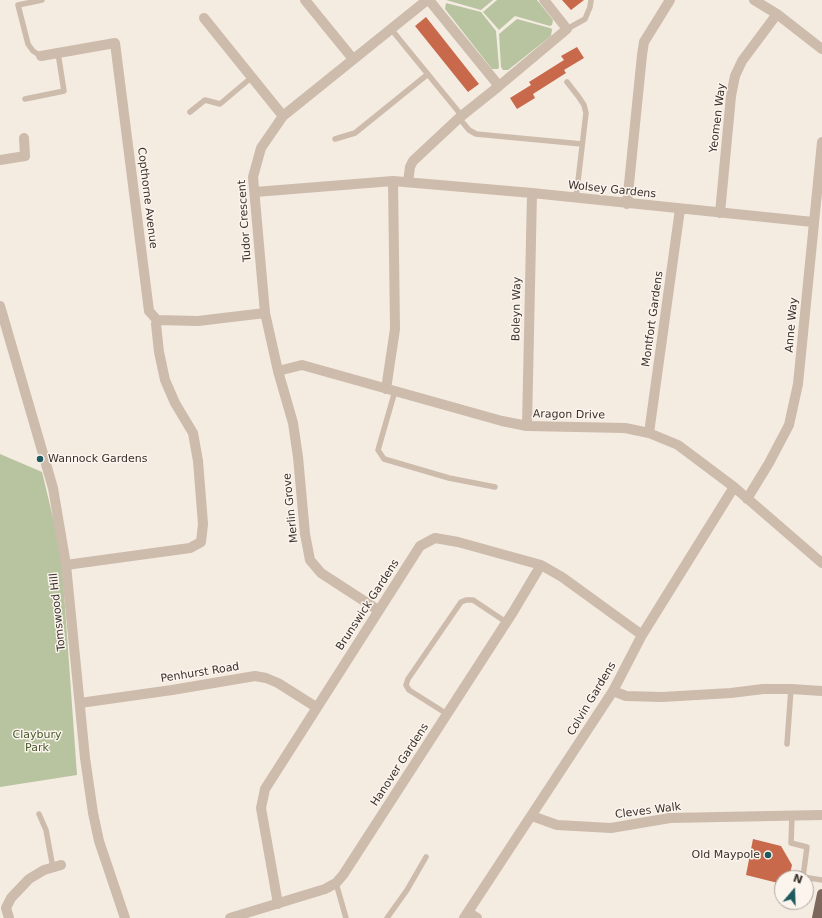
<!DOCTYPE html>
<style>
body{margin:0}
#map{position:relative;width:822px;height:918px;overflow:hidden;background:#f4ebe1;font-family:"DejaVu Sans",sans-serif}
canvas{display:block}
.north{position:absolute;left:774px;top:870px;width:40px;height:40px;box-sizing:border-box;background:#fbf5ee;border:1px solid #aea6a0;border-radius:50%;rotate:19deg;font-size:11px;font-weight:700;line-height:16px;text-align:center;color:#3b302b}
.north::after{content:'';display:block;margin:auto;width:14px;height:18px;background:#1f5a5e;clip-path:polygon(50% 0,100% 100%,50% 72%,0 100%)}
</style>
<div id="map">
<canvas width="822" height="918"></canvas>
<div class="north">N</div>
</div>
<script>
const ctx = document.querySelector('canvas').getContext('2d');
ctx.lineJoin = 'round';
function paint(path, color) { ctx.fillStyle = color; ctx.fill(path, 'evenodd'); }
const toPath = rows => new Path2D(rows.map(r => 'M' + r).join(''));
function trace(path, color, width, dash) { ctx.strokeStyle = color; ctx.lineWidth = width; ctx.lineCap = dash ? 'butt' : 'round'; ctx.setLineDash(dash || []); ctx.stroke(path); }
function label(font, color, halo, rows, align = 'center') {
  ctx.font = font + ' "DejaVu Sans",sans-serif'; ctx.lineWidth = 3; ctx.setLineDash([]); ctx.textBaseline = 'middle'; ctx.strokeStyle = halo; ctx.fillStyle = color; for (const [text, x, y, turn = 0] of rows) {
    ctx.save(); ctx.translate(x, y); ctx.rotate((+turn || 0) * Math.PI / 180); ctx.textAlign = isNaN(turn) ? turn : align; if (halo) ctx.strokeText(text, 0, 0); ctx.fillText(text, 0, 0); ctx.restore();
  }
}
const green = toPath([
 [446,0,493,0,481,10],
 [497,0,537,0,553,20,552,25,550,26,515,16,499,30,483,12],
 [446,3,481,12,496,31,499,67,498,69,492,69,445,9],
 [517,19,550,28,552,29,551,36,508,70,503,70,501,67,499,34],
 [0,454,42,472,61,551,77,775,0,787]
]);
const building = toPath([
 [562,0,584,0,571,10],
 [426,17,479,84,468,92,415,26],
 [577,47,584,58,564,70,566,73,533,94,535,98,517,109,510,98,531,85,529,82,564,60,561,56],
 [753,839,781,846,792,865,789,878,782,878,782,884,746,875]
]);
const service = toPath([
 [391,29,462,116],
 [567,29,585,19,590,7,591,0],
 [41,56,33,51,28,44,18,5,42,0],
 [567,82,578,96,584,105,586,113,576,198],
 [25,99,64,91,58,53],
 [190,112,205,100,220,104,252,77],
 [459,118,469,130,476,134,582,144],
 [335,139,355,133,428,74],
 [395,391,378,450,384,459,449,478,495,487],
 [447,714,409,690,406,685,408,679,461,602,466,600,473,600,506,622],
 [787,744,791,689],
 [39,814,46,830,53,868],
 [792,816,791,843,807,847,803,877,822,880],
 [336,883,346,918],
 [387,918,407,890,426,857]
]);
const minor = toPath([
 [305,0,353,59],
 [429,0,499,86,567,29,544,0],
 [754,0,777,14,822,49],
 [204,18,283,116],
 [41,56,115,43,149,311,157,320,198,321,265,313],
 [0,160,25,156,24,138],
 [408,182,410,167,413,161,459,118,499,86],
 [255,192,393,181,532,193,813,222],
 [627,204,642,55,644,42,670,0],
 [720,213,731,96,735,76,742,61,777,14],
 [278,371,302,365,502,421,527,426,625,428,649,433,678,445,734,487,822,563],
 [386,389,395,329,393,181],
 [527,426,532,193],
 [649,433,680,209],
 [747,499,769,463,789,425,798,384,822,142],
 [66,565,190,548,201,542,203,524,198,461,193,433,175,403,165,380,159,352,156,324,157,320],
 [378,610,321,573,310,560,305,534,298,457,293,423,278,371,265,313,253,177,261,148,283,116,427,0],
 [613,691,626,696,662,697,731,693,763,689,791,689,822,691],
 [80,703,172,690,255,676,266,678,278,683,316,707],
 [532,816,557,825,611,828,670,818,822,815],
 [278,904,261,808,265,789,420,546,435,538,458,542,541,565,562,577,642,635],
 [468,912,477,918],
 [9,918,6,908,11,898,29,879,44,870,61,865],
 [230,918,325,889,336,883,343,875,513,612,541,565],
 [464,918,613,691,642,635,734,487]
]);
const tertiary = toPath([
 [0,306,53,488,66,565,85,758,93,813,99,841,125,918]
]);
const primary = toPath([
 [817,918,822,894]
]);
const markers = [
 [40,459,4,"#1f5a5e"],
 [768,855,4,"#1f5a5e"]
];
const streetNames = [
 ["Yeomen Way",718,118,-83],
 ["Wolsey Gardens",612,190,6],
 ["Copthorne Avenue",147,198,83],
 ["Tudor Crescent",245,221,-94],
 ["Boleyn Way",517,309,-89],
 ["Montfort Gardens",653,319,-82],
 ["Anne Way",792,325,-85],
 ["Aragon Drive",569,415,1],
 ["Merlin Grove",291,508,-96],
 ["Brunswick Gardens",368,605,-57],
 ["Tomswood Hill",58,612,-96],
 ["Penhurst Road",200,673,-9],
 ["Colvin Gardens",592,699,-59],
 ["Hanover Gardens",400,765,-57],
 ["Cleves Walk",648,811,-7]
];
const poiNames = [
 ["Wannock Gardens",48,459],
 ["Old Maypole",760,855,"right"]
];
const parkNames = [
 ["Claybury",37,735],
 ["Park",37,748]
];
paint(green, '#b8c4a0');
paint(building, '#c8694b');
trace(service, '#cdbbac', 5.5);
trace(minor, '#cdbbac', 10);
trace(tertiary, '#cdbbac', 10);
trace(primary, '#7d675c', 10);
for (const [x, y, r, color] of markers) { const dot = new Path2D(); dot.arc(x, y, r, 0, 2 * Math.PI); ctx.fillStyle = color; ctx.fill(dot); trace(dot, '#fbf5ee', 1.5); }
label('11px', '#3b302b', '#fbf5ee', streetNames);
label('11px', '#3b302b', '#fbf5ee', poiNames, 'left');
label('11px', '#4a5a2e', '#fbf5ee', parkNames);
</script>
